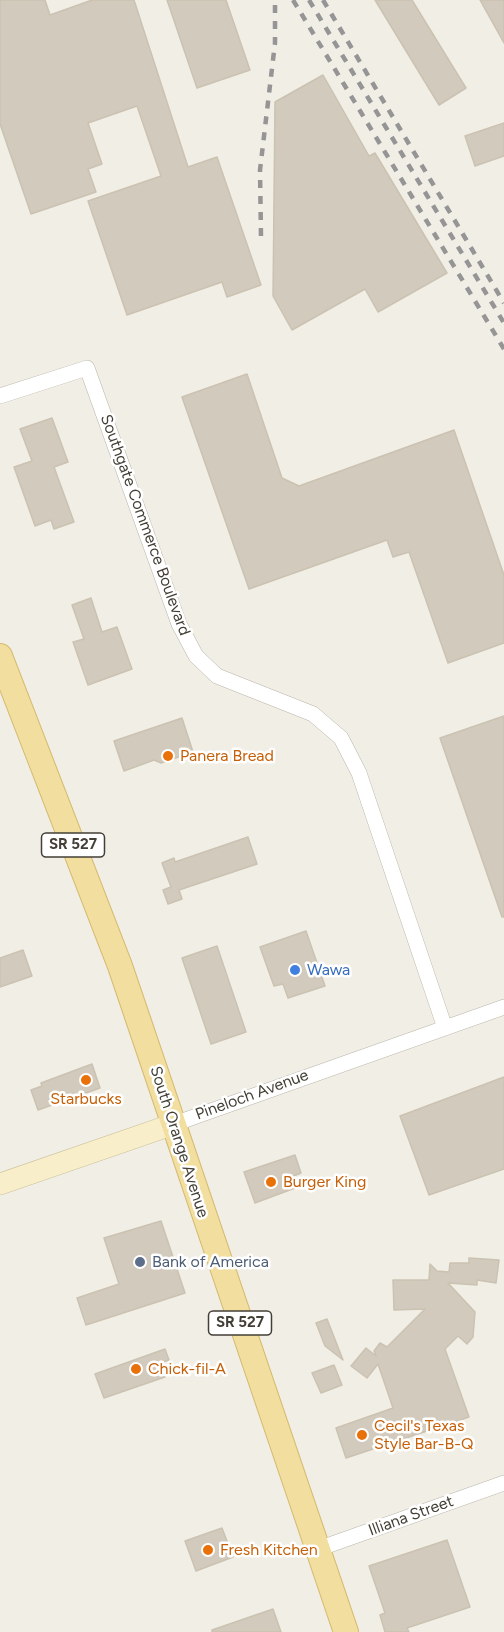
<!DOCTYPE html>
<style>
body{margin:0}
canvas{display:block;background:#f1eee6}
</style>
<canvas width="504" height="1632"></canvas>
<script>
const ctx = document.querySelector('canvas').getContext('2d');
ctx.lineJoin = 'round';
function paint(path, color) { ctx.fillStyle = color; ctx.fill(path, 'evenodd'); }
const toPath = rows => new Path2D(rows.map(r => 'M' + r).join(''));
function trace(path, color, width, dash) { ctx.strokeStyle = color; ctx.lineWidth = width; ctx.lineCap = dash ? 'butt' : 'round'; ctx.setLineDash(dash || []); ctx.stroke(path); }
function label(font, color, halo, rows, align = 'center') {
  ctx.font = font + ' Figtree,sans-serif'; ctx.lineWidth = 5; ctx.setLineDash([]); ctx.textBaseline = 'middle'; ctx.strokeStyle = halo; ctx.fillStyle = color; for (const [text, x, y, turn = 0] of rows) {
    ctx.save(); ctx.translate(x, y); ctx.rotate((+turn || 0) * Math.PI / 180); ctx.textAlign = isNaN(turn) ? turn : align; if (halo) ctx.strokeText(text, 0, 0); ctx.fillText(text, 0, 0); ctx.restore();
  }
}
const building = toPath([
 [0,0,45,0,50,15,92,0,134,0,188,167,217,157,261,285,227,297,222,282,127,315,88,201,161,176,137,106,88,123,102,164,88,169,96,192,31,214,0,124,0,0],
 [167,0,226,0,250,70,197,88,167,0],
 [375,0,412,0,466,88,439,105,375,0],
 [480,0,504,0,504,43,480,0],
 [323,75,369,156,375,153,447,273,378,312,365,289,292,330,273,296,275,102,323,75],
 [504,123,504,156,475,166,465,136,504,123],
 [247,374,282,478,299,486,454,430,504,575,504,643,448,663,409,552,393,557,387,540,249,589,182,397,247,374],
 [52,418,68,462,54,467,74,522,54,529,51,520,35,526,14,467,32,461,20,429,52,418],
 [91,598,102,632,117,627,132,669,88,685,73,642,84,639,72,605,91,598],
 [504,716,504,917,502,917,440,738,504,716],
 [182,718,193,752,161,763,154,760,124,771,114,741,182,718],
 [248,837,257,864,179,890,182,899,168,904,163,890,171,887,162,863,174,858,175,862,248,837],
 [306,931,325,986,288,998,283,984,274,986,260,947,306,931],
 [217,946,246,1032,211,1044,182,958,217,946],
 [23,950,32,976,0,987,0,958,23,950],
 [92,1064,100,1088,38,1110,31,1090,42,1086,41,1083,92,1064],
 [504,1077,504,1169,429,1195,400,1116,504,1077],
 [295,1155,301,1173,291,1177,295,1188,255,1203,244,1172,295,1155],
 [161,1221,185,1293,86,1325,77,1298,119,1284,104,1238,161,1221],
 [469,1258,499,1260,496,1283,477,1280,477,1285,448,1283,475,1312,473,1337,467,1344,458,1336,445,1349,469,1417,346,1458,336,1428,393,1408,378,1364,367,1378,351,1366,366,1348,376,1356,374,1351,380,1343,387,1347,425,1309,394,1310,393,1280,429,1280,430,1264,437,1271,449,1272,450,1263,469,1263,469,1258],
 [327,1319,343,1360,325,1346,316,1323,327,1319],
 [165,1349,169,1360,160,1363,165,1377,104,1398,95,1374,165,1349],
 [334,1365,342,1385,321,1393,312,1373,334,1365],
 [222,1528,233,1557,196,1571,185,1541,222,1528],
 [447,1540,470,1607,407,1628,409,1632,385,1632,380,1615,385,1613,369,1566,447,1540],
 [273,1609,281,1632,212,1632,212,1630,273,1609]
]);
const street = toPath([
 [0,396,87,368,179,624,196,656,217,676,313,714,341,738,359,773,445,1028],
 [174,1124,504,1007],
 [318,1549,504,1483]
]);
const secondary = toPath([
 [0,1184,174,1124]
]);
const primary = toPath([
 [0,656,120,966,346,1632]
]);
const rail = toPath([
 [293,0,504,349],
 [309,0,504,323],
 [323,0,504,303],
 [261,236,260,170,275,43,275,0]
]);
const markers = [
 [168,756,6,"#e8710a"],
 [295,970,6,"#3f7fe0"],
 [86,1080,6,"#e8710a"],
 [271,1182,6,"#e8710a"],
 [140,1262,6,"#5c6f8a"],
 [136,1369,6,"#e8710a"],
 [362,1435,6,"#e8710a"],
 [208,1550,6,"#e8710a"]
];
const shields = [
 [73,845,63],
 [240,1323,63]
];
const shieldNames = [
 ["SR 527",73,845],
 ["SR 527",240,1323]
];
const streetNames = [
 ["Southgate Commerce Boulevard",145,525,70],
 ["Pineloch Avenue",252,1095,-20],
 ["South Orange Avenue",179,1142,72],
 ["Illiana Street",411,1516,-20]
];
const foodNames = [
 ["Panera Bread",180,756],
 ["Starbucks",86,1099,"center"],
 ["Burger King",283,1182],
 ["Chick-fil-A",148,1369],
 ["Cecil's Texas",374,1426],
 ["Style Bar-B-Q",374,1444],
 ["Fresh Kitchen",220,1550]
];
const shopNames = [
 ["Wawa",307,970]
];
const serviceNames = [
 ["Bank of America",152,1262]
];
paint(building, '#d1cabd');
trace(building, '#cbc2b1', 1.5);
trace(street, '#bbb6aa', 16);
trace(secondary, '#cbc19b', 22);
trace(primary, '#d5bb71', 26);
trace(street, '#fff', 15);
trace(secondary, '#f8eeca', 21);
trace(primary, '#f2de9e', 24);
trace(rail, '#959595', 4.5, [8, 8]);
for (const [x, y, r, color] of markers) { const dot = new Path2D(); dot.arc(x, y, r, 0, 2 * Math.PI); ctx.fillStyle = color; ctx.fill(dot); trace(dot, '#fff', 2); }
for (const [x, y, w] of shields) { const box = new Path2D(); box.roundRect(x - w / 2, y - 12, w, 24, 4.5); ctx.fillStyle = '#fff'; ctx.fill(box); trace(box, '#433f36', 1.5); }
label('bold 15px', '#433f36', null, shieldNames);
label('16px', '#433f36', '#fff', streetNames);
label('16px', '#c56008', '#fff', foodNames, 'left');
label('16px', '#366cbe', '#fff', shopNames, 'left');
label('16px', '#4e5e75', '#fff', serviceNames, 'left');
</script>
